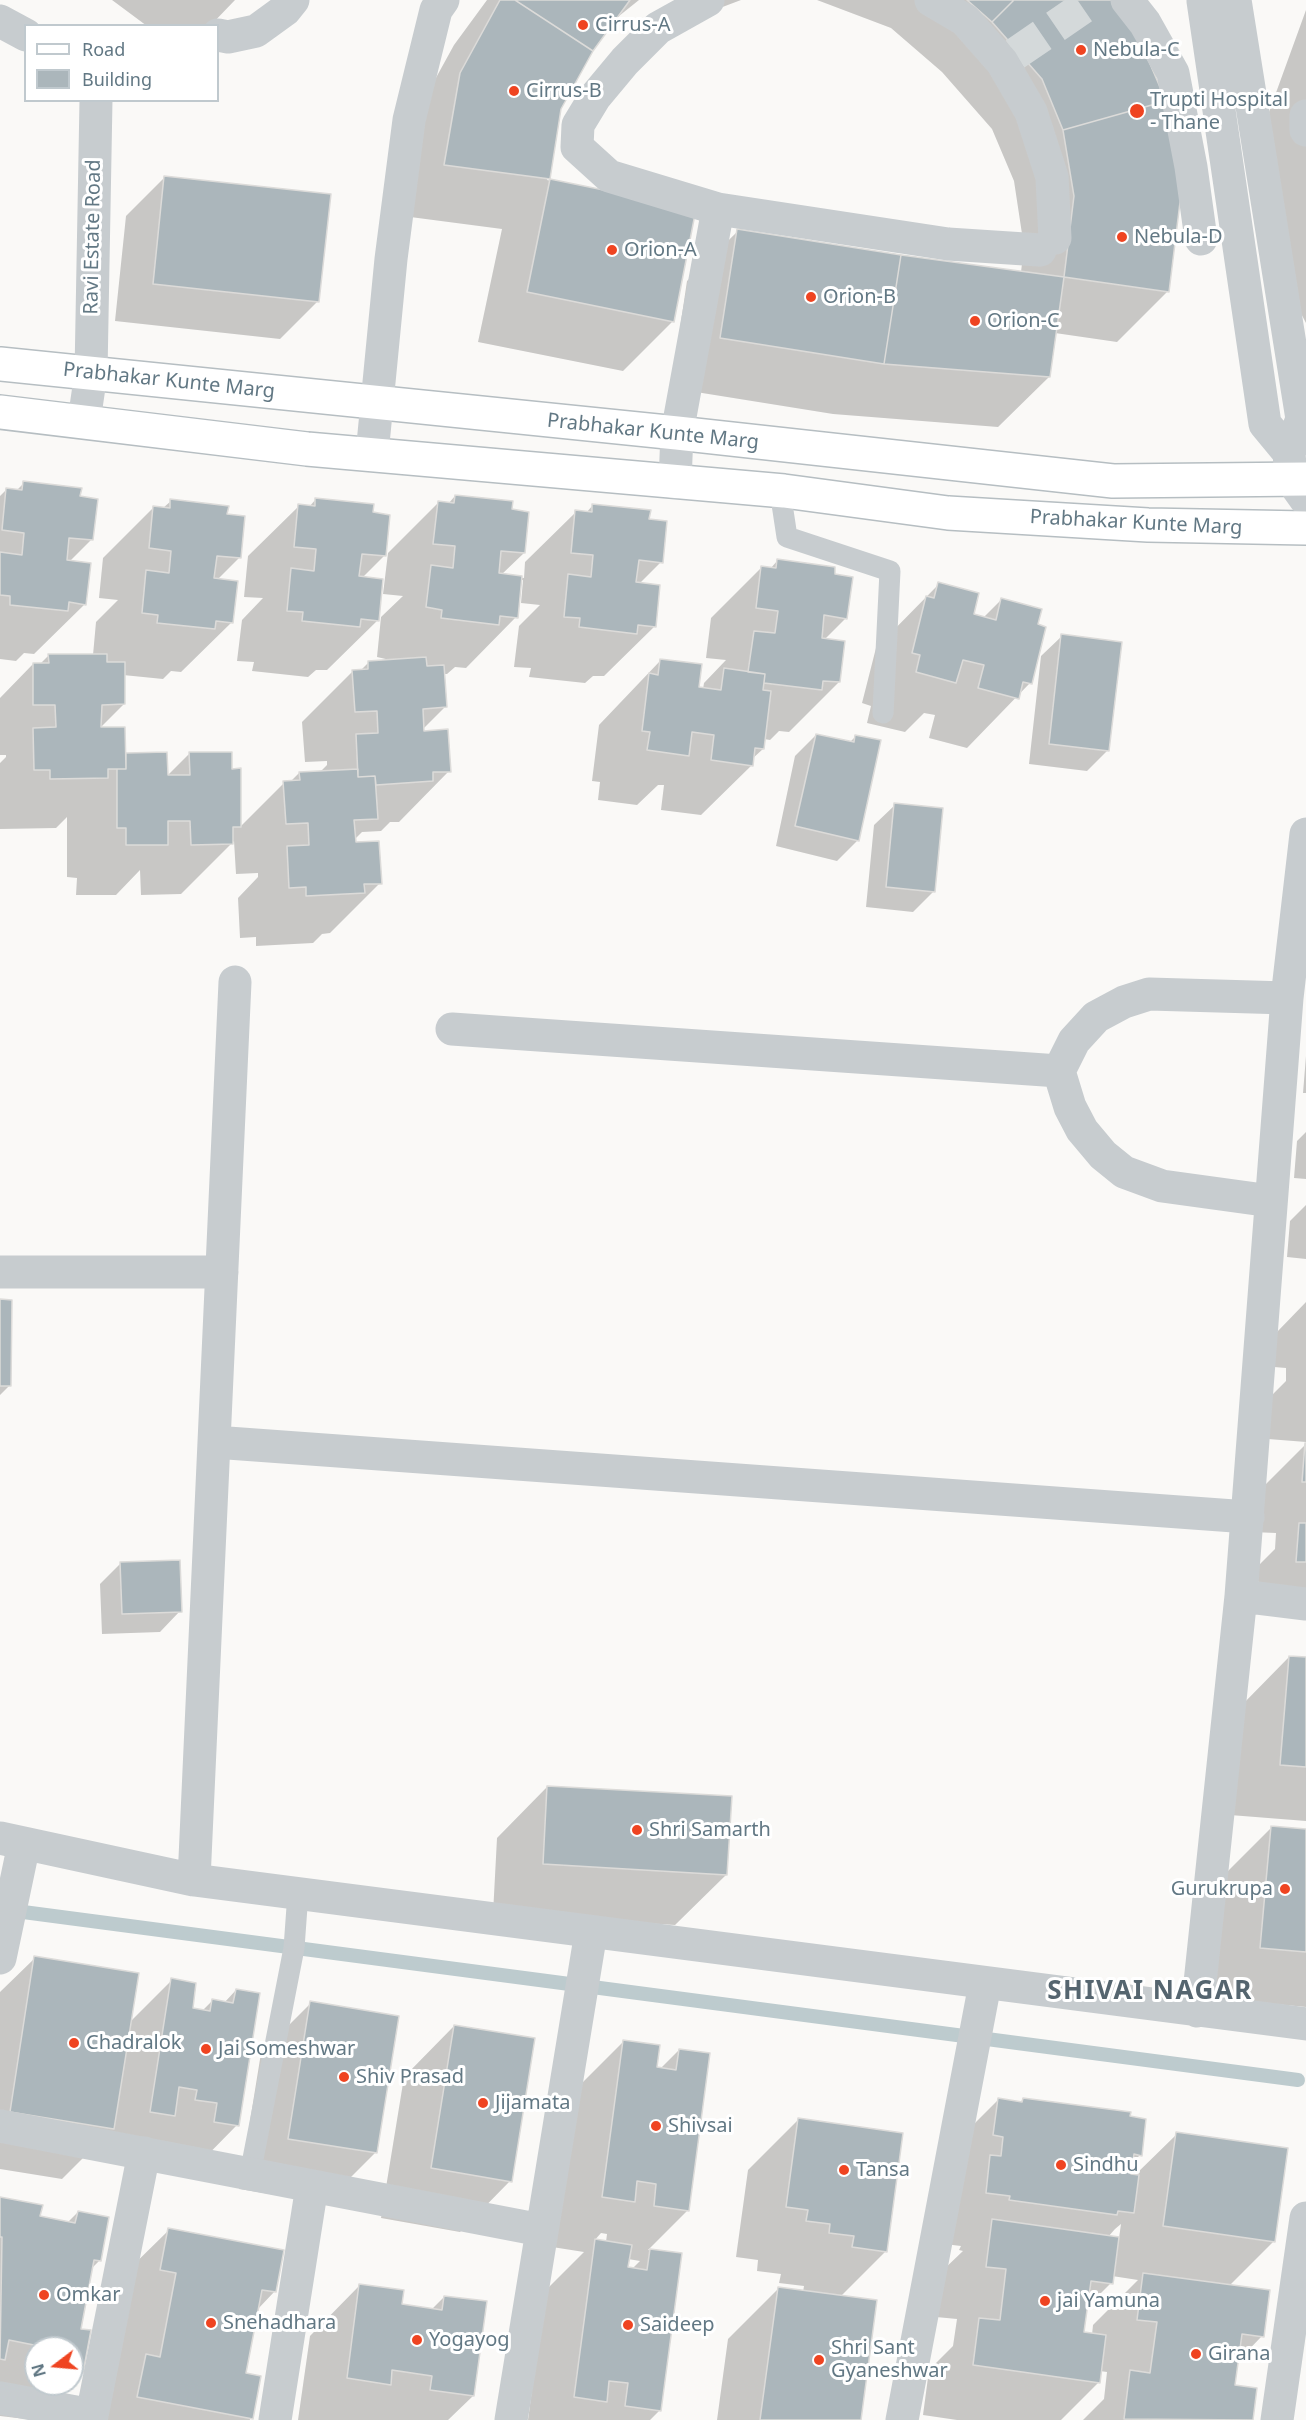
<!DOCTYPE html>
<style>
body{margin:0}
#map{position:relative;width:1306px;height:2420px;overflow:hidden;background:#faf9f7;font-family:"Noto Sans",sans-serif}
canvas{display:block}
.legend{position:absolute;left:24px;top:24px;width:195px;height:78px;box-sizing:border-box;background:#fff;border:2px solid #c0c9ce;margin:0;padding:8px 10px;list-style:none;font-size:18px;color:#627884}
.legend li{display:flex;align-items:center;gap:12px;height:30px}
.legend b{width:30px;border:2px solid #c0c9ce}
.north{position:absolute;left:24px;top:2336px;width:60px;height:60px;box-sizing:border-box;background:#fff;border:2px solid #c0c9ce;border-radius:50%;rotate:254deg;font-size:16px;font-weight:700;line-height:24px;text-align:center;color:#627884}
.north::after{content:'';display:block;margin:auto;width:21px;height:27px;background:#ef4421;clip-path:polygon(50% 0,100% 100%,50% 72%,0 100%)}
</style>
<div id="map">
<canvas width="1306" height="2420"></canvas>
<ul class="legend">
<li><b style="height:8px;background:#fff"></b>Road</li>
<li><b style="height:16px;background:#abb6bb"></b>Building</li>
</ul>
<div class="north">N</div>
</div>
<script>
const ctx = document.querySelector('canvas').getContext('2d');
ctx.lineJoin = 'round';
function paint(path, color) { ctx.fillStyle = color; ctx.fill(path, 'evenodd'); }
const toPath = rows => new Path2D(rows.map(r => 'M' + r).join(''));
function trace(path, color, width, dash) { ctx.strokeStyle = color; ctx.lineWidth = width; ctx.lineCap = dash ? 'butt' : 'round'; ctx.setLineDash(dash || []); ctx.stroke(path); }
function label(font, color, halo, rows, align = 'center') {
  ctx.font = font + ' "Noto Sans",sans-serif'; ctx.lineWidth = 6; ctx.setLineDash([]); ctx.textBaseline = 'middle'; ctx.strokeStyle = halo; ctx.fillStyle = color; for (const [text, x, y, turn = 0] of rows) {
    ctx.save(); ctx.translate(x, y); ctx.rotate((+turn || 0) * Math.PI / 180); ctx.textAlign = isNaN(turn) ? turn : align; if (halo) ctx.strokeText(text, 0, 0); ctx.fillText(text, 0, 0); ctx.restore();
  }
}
const shadow = toPath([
 [112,0,235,0,210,26,147,26],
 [487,0,639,0,614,20,592,50,560,109,547,180,694,210,673,321,623,371,478,342,502,229,395,215,410,125,454,45],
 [709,0,741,0,712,11],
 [817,0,1111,0,1168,291,1117,342,1055,333,1049,377,998,427,833,414,671,388,687,281,738,231,1021,272,1024,247,1014,181,992,129,942,72,891,28],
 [1306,10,1306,323,1288,289,1269,112],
 [164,178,318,301,280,339,115,321,126,216],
 [24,483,78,498,91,540,69,562,85,604,34,654,24,653,16,661,0,659,0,496,7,489,16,491],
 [455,496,510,511,524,553,501,575,524,578,525,562,576,512,586,513,593,505,648,520,661,562,639,584,655,626,604,676,593,676,585,683,529,677,531,668,514,667,519,626,540,605,521,603,523,580,520,580,516,617,466,668,455,667,447,674,443,674,446,706,423,729,449,771,399,822,390,822,381,831,362,832,354,840,380,883,330,933,322,934,313,943,256,946,256,937,240,938,238,898,258,877,258,873,236,874,234,841,181,894,141,895,140,870,116,895,76,895,77,878,67,877,67,817,56,828,0,829,0,763,6,757,6,755,0,755,0,698,33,664,40,664,49,655,93,655,96,622,118,600,99,598,103,558,154,507,163,508,171,501,225,516,239,558,217,580,232,622,181,672,171,671,163,679,123,675,124,704,99,729,124,754,166,754,166,777,190,753,231,770,240,827,284,783,290,782,299,773,320,772,327,765,327,761,305,762,302,722,353,671,360,671,369,662,390,660,377,657,381,617,403,596,383,594,388,553,438,503,448,504],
 [316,499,384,556,362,578,378,620,327,670,316,670,308,677,252,671,254,662,237,661,242,620,263,598,244,597,248,556,299,506,309,507],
 [778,560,833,575,846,618,824,640,839,682,789,732,779,731,770,740,764,739,763,749,752,759,752,765,701,815,661,810,664,785,658,785,637,805,598,800,600,782,592,781,599,725,660,661,697,688,703,689,704,683,726,660,706,658,711,618,761,568,770,569],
 [939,584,972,616,983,618,1001,600,1036,625,1030,683,967,748,929,738,935,715,924,713,905,732,867,723,871,706,862,703,876,648],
 [1062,636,1108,750,1087,771,1029,764,1041,656],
 [816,735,849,743,856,736,858,840,837,861,776,846,795,756],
 [895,805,933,892,913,912,866,907,874,825],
 [1306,1056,1306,1093,1303,1093],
 [1306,1132,1306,1179,1294,1178,1297,1141],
 [1306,1205,1306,1259,1287,1257,1290,1221],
 [0,1301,9,1386,0,1395],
 [1306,1302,1306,1442,1268,1439,1271,1396,1286,1381,1286,1368,1274,1367,1277,1332],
 [1305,1445,1306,1445,1306,1616,1249,1575,1275,1549,1276,1533,1252,1532,1255,1495],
 [120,1564,180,1611,160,1632,102,1634,100,1584],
 [1289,1657,1306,1659,1306,1821,1230,1815,1239,1708],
 [547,1787,726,1875,675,1925,493,1914,497,1838],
 [1271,1828,1306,1831,1306,2007,1210,1998,1221,1878],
 [35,1958,130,2022,172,1980,191,2009,202,2011,212,2001,224,2003,236,1990,237,2125,187,2176,104,2137,62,2179,0,2169,0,1992],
 [311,2003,376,2152,325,2203,239,2189,261,2053],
 [454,2026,510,2181,460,2232,381,2218,404,2077],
 [623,2042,655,2069,660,2069,679,2050,688,2210,648,2250,680,2255,660,2410,650,2420,528,2420,545,2291,584,2252,552,2247,573,2092],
 [601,2233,607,2234,606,2242,594,2241],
 [628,2259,640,2261,632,2269,627,2269],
 [1023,2099,1140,2155,1131,2164,1129,2175,1134,2176,1177,2134,1274,2241,1229,2286,1262,2336,1236,2363,1233,2386,1255,2390,1251,2420,1083,2420,1104,2399,1107,2372,1100,2371,1099,2382,1061,2420,957,2420,923,2415,929,2370,953,2346,957,2319,936,2317,942,2271,963,2251,959,2250,961,2246,936,2243,948,2150,998,2100,1020,2103],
 [1121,2224,1119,2238,1108,2237,1115,2229],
 [1112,2276,1138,2280,1093,2325,1092,2335,1082,2333,1085,2309,1111,2283],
 [798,2120,886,2251,840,2297,860,2420,717,2420,728,2339,779,2288,803,2292,804,2286,779,2283,781,2274,757,2271,758,2260,736,2257,748,2170],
 [0,2199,39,2218,67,2223,78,2212,100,2260,91,2269,79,2330,82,2372,72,2382,72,2348,36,2348,36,2384,70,2384,34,2420,0,2416],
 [169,2230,275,2291,257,2310,245,2374,250,2420,93,2420,118,2280],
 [360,2285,400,2305,431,2310,444,2297,473,2396,448,2420,298,2420,310,2336]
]);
const stream = toPath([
 [8,1910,1298,2080]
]);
const building = toPath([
 [500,0,515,0,593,51,561,109,550,179,444,165,460,73,500,0],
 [515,0,630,0,593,51,515,0],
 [967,0,1014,0,992,22,967,0],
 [1014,0,1113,0,1132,22,1166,101,1063,130,1042,79,992,22,1014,0],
 [1166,101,1181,194,1169,292,1064,277,1074,196,1063,130,1166,101],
 [164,176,331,194,319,302,153,284,164,176],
 [550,179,696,209,674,322,527,292,550,179],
 [737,229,901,255,884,364,720,338,737,229],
 [901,255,1064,277,1050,377,884,364,901,255],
 [23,481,82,488,80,496,98,499,93,540,69,538,67,560,91,563,86,605,69,602,68,611,10,605,10,596,0,595,0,552,22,555,24,533,2,530,6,488,22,490,23,481],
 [455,495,513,501,512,509,529,512,525,553,501,551,499,573,522,576,518,618,500,616,499,625,441,618,442,610,426,607,431,565,453,568,455,546,433,544,438,501,454,503,455,495],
 [315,498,374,504,373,512,390,515,386,556,362,554,359,576,383,579,379,621,361,619,360,627,302,621,303,612,287,611,291,568,314,571,316,549,294,547,298,504,315,506,315,498],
 [170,499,229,506,227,514,245,516,241,558,217,556,214,578,238,581,233,623,216,621,215,629,157,623,158,615,142,613,146,570,169,573,171,551,149,548,153,506,170,508,170,499],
 [592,504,651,510,649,519,667,521,663,563,639,560,636,582,660,585,656,627,638,625,637,634,579,627,580,618,564,617,568,574,591,577,593,555,571,553,575,510,592,512,592,504],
 [777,559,835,567,835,574,853,577,847,619,824,615,822,638,845,641,840,682,823,681,822,690,764,683,765,674,748,672,754,631,775,633,778,611,756,608,761,566,776,568,777,559],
 [938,582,979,593,974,614,996,620,1001,598,1042,609,1038,624,1046,627,1032,684,1023,682,1019,699,978,688,984,665,963,660,956,683,916,672,920,655,912,653,926,596,934,598,938,582],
 [1061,634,1122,642,1109,751,1049,744,1061,634],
 [48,654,107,654,107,662,125,662,125,704,102,705,101,727,125,727,126,769,108,769,108,778,50,779,50,770,34,770,33,728,56,727,55,705,33,705,33,663,49,663,48,654],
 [426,657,427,666,444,665,447,707,423,709,424,731,448,729,451,772,433,772,433,781,376,785,375,776,358,777,356,734,378,733,377,711,355,712,352,670,368,669,368,661,426,657],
 [660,659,702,664,699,687,721,690,724,668,765,674,763,690,771,691,764,749,755,748,753,766,711,760,714,735,692,732,689,756,647,750,650,732,642,731,649,673,658,675,660,659],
 [816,734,854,742,855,735,881,740,859,841,795,826,816,734],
 [167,752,168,775,190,775,189,752,232,752,232,769,241,768,241,827,233,827,233,844,191,845,190,821,168,821,168,845,126,845,126,828,117,828,117,769,126,769,126,753,167,752],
 [358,769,358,777,375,776,378,819,354,820,356,842,379,841,382,884,364,884,365,893,306,896,306,887,289,888,287,846,309,845,308,823,286,824,283,781,300,780,299,772,358,769],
 [894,803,943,808,935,892,886,887,894,803],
 [0,1299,12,1300,11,1386,0,1386,0,1299],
 [1305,1443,1306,1443,1306,1482,1302,1482,1305,1443],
 [1299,1523,1306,1523,1306,1562,1296,1562,1299,1523],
 [180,1560,182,1612,122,1614,120,1562,180,1560],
 [1289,1656,1306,1657,1306,1767,1280,1765,1289,1656],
 [547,1786,732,1796,727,1875,543,1864,547,1786],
 [1271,1826,1306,1829,1306,1952,1260,1948,1271,1826],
 [34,1956,139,1973,114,2129,10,2112,34,1956],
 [171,1978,196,1983,193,2008,210,2011,212,1999,233,2003,236,1989,260,1993,239,2126,214,2122,217,2103,195,2100,197,2090,179,2087,175,2116,150,2112,171,1978],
 [310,2001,399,2016,377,2153,288,2139,310,2001],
 [454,2025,535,2038,512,2182,431,2168,454,2025],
 [623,2040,660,2045,657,2067,676,2070,679,2049,710,2053,689,2211,654,2206,656,2184,637,2181,635,2202,602,2197,623,2040],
 [998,2098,1022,2102,1023,2098,1131,2112,1130,2116,1146,2119,1142,2156,1134,2154,1131,2174,1139,2175,1134,2213,1118,2211,1117,2215,1009,2200,1010,2196,986,2193,990,2155,1001,2156,1003,2137,993,2135,998,2098],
 [798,2118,903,2133,887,2252,852,2247,854,2236,829,2233,830,2224,806,2221,808,2210,786,2207,798,2118],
 [1176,2132,1288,2148,1275,2242,1163,2226,1176,2132],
 [0,2197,43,2205,40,2216,75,2223,78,2211,109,2217,101,2261,94,2260,81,2329,91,2330,83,2373,72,2371,72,2348,49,2348,9,2340,5,2360,0,2359,2,2237,0,2237,0,2197],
 [992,2219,1119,2237,1113,2284,1091,2281,1084,2332,1106,2335,1100,2383,973,2365,979,2318,1000,2320,1006,2269,986,2267,992,2219],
 [168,2228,284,2250,276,2292,262,2290,246,2373,261,2376,253,2419,137,2397,146,2354,160,2357,176,2273,160,2270,168,2228],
 [595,2239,632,2245,628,2267,647,2270,650,2249,682,2253,661,2411,625,2406,628,2383,609,2381,607,2402,574,2397,595,2239],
 [1143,2273,1270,2290,1264,2337,1242,2334,1235,2385,1257,2388,1253,2420,1124,2419,1130,2370,1150,2373,1157,2322,1137,2320,1143,2273],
 [359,2284,404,2290,402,2304,442,2310,444,2296,487,2301,474,2396,430,2390,432,2376,392,2370,391,2385,347,2378,359,2284],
 [778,2287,877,2300,861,2420,760,2420,778,2287]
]);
const streetTunnel = toPath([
 [1015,54,1094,0]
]);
const lane = toPath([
 [784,491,782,504,787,537,890,571,883,713],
 [250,2174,294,1948,298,1893]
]);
const street = toPath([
 [708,0,658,28,625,61,595,97,578,125,577,147,609,176,718,209,948,244,1040,250],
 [931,0,965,20,1002,62,1031,112,1052,177,1055,238],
 [1127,0,1145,23,1173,73,1191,167,1201,239],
 [1235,0,1302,419,1289,453,1291,479,1306,500],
 [1203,1,1265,424,1289,453],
 [0,21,26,35],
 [218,35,228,37,256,31,285,10,293,0],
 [1306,116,1306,130],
 [84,421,91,373,96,100],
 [372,454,391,259,409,120,436,10,443,0],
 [675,482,677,433,718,209],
 [452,1029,1059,1071,1074,1041,1096,1017,1124,1002,1149,994,1287,998],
 [1059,1071,1070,1107,1082,1130,1103,1155,1124,1172,1162,1186,1271,1201],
 [0,1272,222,1272],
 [214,1442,1248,1517],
 [1241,1596,1306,1604],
 [0,1838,194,1880,1306,2024],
 [194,1880,235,982],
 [0,1958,24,1844],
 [1197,2011,1241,1596,1287,998,1306,834],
 [0,2126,541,2230],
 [0,2398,92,2415,144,2153],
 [275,2420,312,2186],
 [511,2420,591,1932],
 [902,2420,985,1984],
 [1277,2420,1306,2218]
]);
const secondary = toPath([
 [0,364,677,433,1113,481,1306,479],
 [0,412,307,449,784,491,948,513,1148,525,1306,528]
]);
const markers = [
 [583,25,6,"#ef4421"],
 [1081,50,6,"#ef4421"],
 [514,91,6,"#ef4421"],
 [1137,111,8,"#ef4421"],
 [1122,237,6,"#ef4421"],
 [612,250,6,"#ef4421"],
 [811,297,6,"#ef4421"],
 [975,321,6,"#ef4421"],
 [637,1830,6,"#ef4421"],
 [1285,1889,6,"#ef4421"],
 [74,2043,6,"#ef4421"],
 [206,2049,6,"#ef4421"],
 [344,2077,6,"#ef4421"],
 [483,2103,6,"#ef4421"],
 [656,2126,6,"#ef4421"],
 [1061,2165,6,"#ef4421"],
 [844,2170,6,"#ef4421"],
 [44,2295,6,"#ef4421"],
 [1045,2301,6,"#ef4421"],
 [211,2323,6,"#ef4421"],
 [628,2325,6,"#ef4421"],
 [417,2340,6,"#ef4421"],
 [1196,2354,6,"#ef4421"],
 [819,2360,6,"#ef4421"]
];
const poiNames = [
 ["Cirrus-A",595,25],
 ["Nebula-C",1093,50],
 ["Cirrus-B",526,91],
 ["Trupti Hospital",1150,100],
 ["- Thane",1150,123],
 ["Nebula-D",1134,237],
 ["Orion-A",624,250],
 ["Orion-B",823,297],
 ["Orion-C",987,321],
 ["Shri Samarth",649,1830],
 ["Gurukrupa",1273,1889,"right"],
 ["Chadralok",86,2043],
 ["Jai Someshwar",218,2049],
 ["Shiv Prasad",356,2077],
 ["Jijamata",495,2103],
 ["Shivsai",668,2126],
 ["Sindhu",1073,2165],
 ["Tansa",856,2170],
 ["Omkar",56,2295],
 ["jai Yamuna",1057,2301],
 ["Snehadhara",223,2323],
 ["Saideep",640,2325],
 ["Yogayog",429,2340],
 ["Shri Sant",831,2348],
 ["Gyaneshwar",831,2371],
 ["Girana",1208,2354]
];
const streetNames = [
 ["Ravi Estate Road",93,237,-89],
 ["Prabhakar Kunte Marg",169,381,6],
 ["Prabhakar Kunte Marg",653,432,6],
 ["Prabhakar Kunte Marg",1136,523,3]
];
const districtNames = [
 ["SHIVAI NAGAR",1150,1992]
];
paint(shadow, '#0003');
trace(stream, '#bdcbce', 14);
paint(building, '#abb6bb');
trace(building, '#dcdbd9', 1.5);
trace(streetTunnel, '#d4d9da', 33, [33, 16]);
trace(secondary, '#b6bec2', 36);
trace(lane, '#c7cccf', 21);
trace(street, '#c7cccf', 33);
trace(secondary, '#fff', 33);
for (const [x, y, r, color] of markers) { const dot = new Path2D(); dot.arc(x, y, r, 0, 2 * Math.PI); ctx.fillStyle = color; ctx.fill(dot); trace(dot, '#fff', 2); }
label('20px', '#627884', '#fff', poiNames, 'left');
label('20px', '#627884', '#fff', streetNames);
ctx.letterSpacing = '1.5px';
label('bold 26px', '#55656f', '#fff', districtNames);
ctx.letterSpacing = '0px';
</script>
